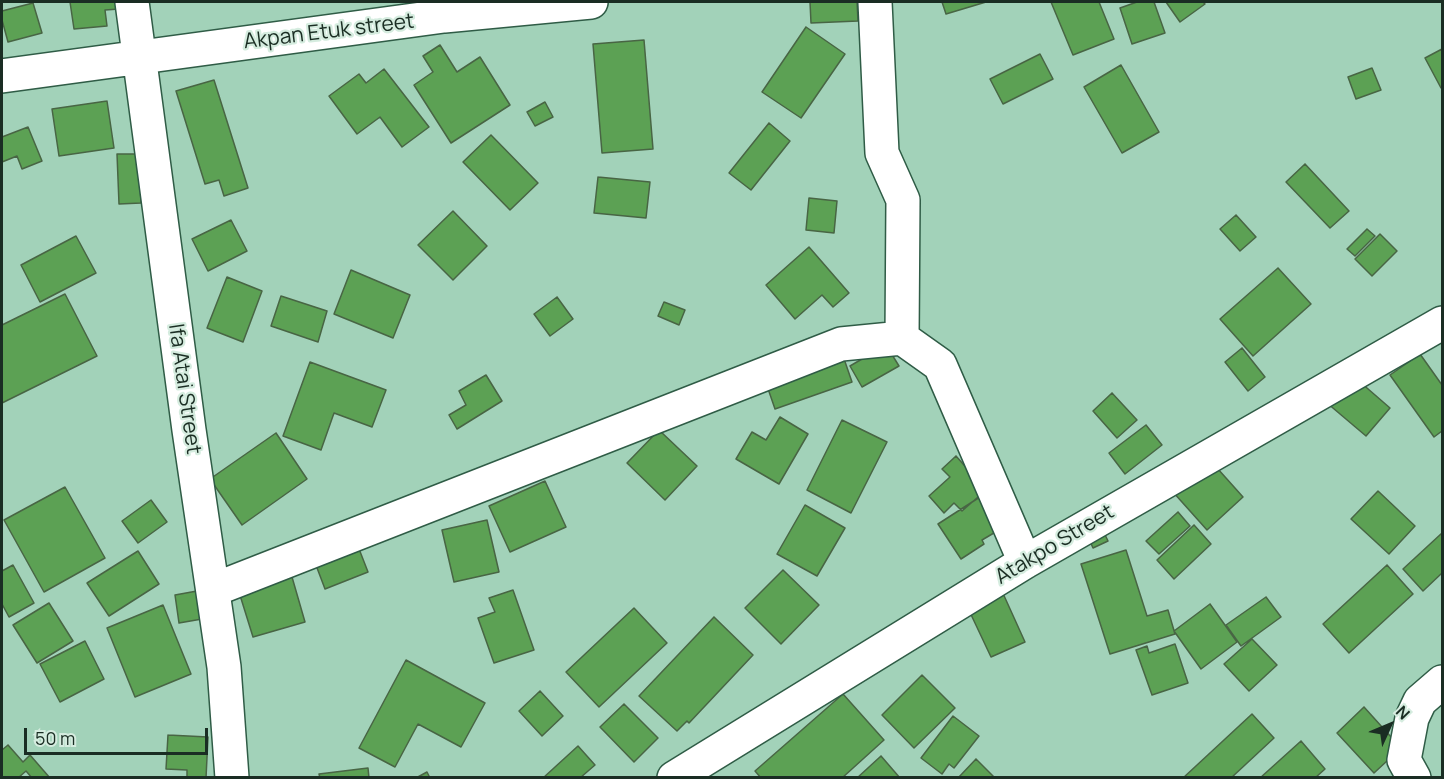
<!DOCTYPE html>
<style>
body{margin:0}
#map{position:relative;width:1444px;height:779px;overflow:hidden;background:#a2d2b9;font-family:Manrope,sans-serif}
canvas{display:block}
.frame{position:absolute;inset:0;border:3px solid #1a2d23;pointer-events:none}
.north{position:absolute;left:1360px;top:695px;width:60px;height:60px;-webkit-text-stroke:4px #d5ecdf;paint-order:stroke;rotate:46deg;font-size:16px;font-weight:700;line-height:24px;text-align:center;color:#1a2d23}
.north::after{content:'';display:block;margin:auto;width:21px;height:27px;background:#1a2d23;clip-path:polygon(50% 0,100% 100%,50% 72%,0 100%)}
.scale{position:absolute;left:24px;top:728px;width:184px;height:27px;box-sizing:border-box;border:3px solid #1a2d23;border-top:0;padding-left:8px;font-size:18px;line-height:21px;white-space:nowrap;color:#1a2d23;-webkit-text-stroke:4px #d5ecdf;paint-order:stroke}
</style>
<div id="map">
<canvas width="1444" height="779"></canvas>
<div class="frame"></div>
<div class="north">N</div>
<div class="scale">50 m</div>
</div>
<script>
const ctx = document.querySelector('canvas').getContext('2d');
ctx.lineJoin = 'round';
function paint(path, color) { ctx.fillStyle = color; ctx.fill(path, 'evenodd'); }
const toPath = rows => new Path2D(rows.map(r => 'M' + r).join(''));
function trace(path, color, width, dash) { ctx.strokeStyle = color; ctx.lineWidth = width; ctx.lineCap = dash ? 'butt' : 'round'; ctx.setLineDash(dash || []); ctx.stroke(path); }
function label(font, color, halo, rows, align = 'center') {
  ctx.font = font + ' Manrope,sans-serif'; ctx.lineWidth = 4.5; ctx.setLineDash([]); ctx.textBaseline = 'middle'; ctx.strokeStyle = halo; ctx.fillStyle = color; for (const [text, x, y, turn = 0] of rows) {
    ctx.save(); ctx.translate(x, y); ctx.rotate((+turn || 0) * Math.PI / 180); ctx.textAlign = isNaN(turn) ? turn : align; if (halo) ctx.strokeText(text, 0, 0); ctx.fillText(text, 0, 0); ctx.restore();
  }
}
const building = toPath([
 [70,2,118,2,119,9,105,10,107,26,74,29,70,2],
 [810,2,857,2,858,21,811,23,810,2],
 [942,2,986,2,946,14,942,2],
 [1051,2,1099,2,1114,39,1073,55,1051,2],
 [1137,2,1154,2,1165,33,1132,44,1120,8,1137,2],
 [1166,2,1203,2,1205,4,1180,22,1166,2],
 [33,3,42,33,8,42,2,20,2,11,33,3],
 [806,27,845,54,801,118,762,92,806,27],
 [644,40,653,149,602,153,593,44,644,40],
 [440,45,457,72,480,57,510,105,451,143,414,85,433,72,423,56,440,45],
 [1442,49,1442,88,1441,88,1425,58,1442,49],
 [1040,54,1053,79,1003,104,990,79,1040,54],
 [1121,65,1159,132,1122,153,1084,87,1121,65],
 [1372,68,1381,90,1356,99,1348,77,1372,68],
 [384,69,429,127,402,147,380,117,357,134,329,96,359,74,366,83,384,69],
 [214,80,248,188,224,196,219,180,205,184,176,91,214,80],
 [107,101,114,148,59,156,52,109,107,101],
 [545,102,553,117,535,126,527,112,545,102],
 [769,123,790,141,751,190,729,173,769,123],
 [28,127,42,161,22,169,17,156,2,162,2,137,28,127],
 [491,135,538,183,510,210,463,162,491,135],
 [117,154,139,154,141,203,119,204,117,154],
 [1305,164,1349,211,1330,228,1286,182,1305,164],
 [598,177,650,182,646,218,594,213,598,177],
 [809,198,837,201,834,233,806,230,809,198],
 [453,211,487,246,453,280,418,245,453,211],
 [1236,215,1256,237,1240,251,1220,229,1236,215],
 [231,220,247,251,208,271,192,239,231,220],
 [1367,229,1375,236,1355,256,1347,249,1367,229],
 [1380,234,1397,251,1372,276,1355,259,1380,234],
 [76,236,96,273,40,302,21,265,76,236],
 [809,247,849,293,833,307,822,295,795,319,766,285,809,247],
 [1278,268,1311,304,1253,356,1220,319,1278,268],
 [351,270,410,295,393,338,334,314,351,270],
 [227,277,262,291,243,342,207,328,227,277],
 [65,294,97,356,2,403,2,325,65,294],
 [281,296,327,311,318,342,271,326,281,296],
 [557,297,573,319,550,336,534,314,557,297],
 [664,302,685,310,679,325,658,316,664,302],
 [886,345,899,366,862,387,850,366,886,345],
 [1242,348,1265,377,1248,391,1225,362,1242,348],
 [842,353,852,382,775,409,765,380,842,353],
 [1420,354,1442,385,1442,431,1434,437,1390,375,1420,354],
 [310,362,386,390,372,427,334,413,321,450,283,436,310,362],
 [486,375,502,401,457,429,449,415,466,405,459,391,486,375],
 [1352,375,1390,408,1366,436,1327,403,1352,375],
 [1112,393,1137,420,1117,438,1093,411,1112,393],
 [780,417,808,434,779,484,736,459,752,432,766,440,780,417],
 [842,420,887,442,851,513,807,490,842,420],
 [1146,425,1162,445,1125,474,1109,453,1146,425],
 [659,430,697,466,665,500,627,463,659,430],
 [276,433,307,479,242,525,210,479,276,433],
 [956,456,986,490,962,511,954,503,944,513,929,496,950,477,942,469,956,456],
 [1209,459,1243,497,1207,530,1173,492,1209,459],
 [545,481,566,527,510,552,489,506,545,481],
 [65,487,105,558,44,592,4,520,65,487],
 [1378,491,1415,526,1389,554,1351,519,1378,491],
 [983,495,1004,527,982,540,984,544,961,559,938,524,983,495],
 [151,500,167,522,138,543,122,521,151,500],
 [805,505,845,528,817,576,777,554,805,505],
 [1178,512,1190,526,1159,554,1146,541,1178,512],
 [487,520,499,572,454,582,442,530,487,520],
 [1099,522,1108,541,1093,548,1084,528,1099,522],
 [1194,525,1211,544,1174,579,1157,560,1194,525],
 [1442,533,1442,573,1423,591,1403,569,1442,533],
 [354,536,368,572,325,589,311,552,354,536],
 [1126,550,1147,616,1168,610,1175,634,1110,654,1081,564,1126,550],
 [138,551,159,584,109,616,87,583,138,551],
 [13,565,34,603,9,617,2,604,2,571,13,565],
 [1387,565,1413,594,1349,653,1323,624,1387,565],
 [783,570,819,605,781,644,745,608,783,570],
 [292,577,305,622,253,637,239,592,292,577],
 [1001,589,1025,642,991,657,966,604,1001,589],
 [513,590,534,650,494,663,478,618,495,612,489,598,513,590],
 [197,591,202,619,179,623,175,595,197,591],
 [1266,597,1281,617,1241,646,1226,625,1266,597],
 [49,603,73,641,37,663,13,625,49,603],
 [1210,604,1237,642,1201,669,1174,631,1210,604],
 [163,605,191,674,135,697,107,628,163,605],
 [634,608,667,643,599,707,566,672,634,608],
 [714,617,753,655,689,723,687,721,677,731,639,696,714,617],
 [1252,639,1277,665,1249,691,1224,664,1252,639],
 [85,641,104,679,60,702,40,664,85,641],
 [1175,644,1188,683,1152,695,1136,650,1147,646,1149,653,1175,644],
 [406,660,485,703,461,747,418,724,395,767,359,748,406,660],
 [922,675,955,708,914,748,882,715,922,675],
 [540,691,563,716,542,736,519,711,540,691],
 [843,694,884,740,842,778,761,778,755,771,843,694],
 [624,704,658,738,634,762,600,727,624,704],
 [1364,707,1401,748,1374,773,1337,733,1364,707],
 [1252,714,1274,738,1231,778,1183,778,1252,714],
 [953,716,979,736,954,768,949,764,942,774,921,758,953,716],
 [168,735,208,737,206,778,187,778,187,770,166,769,168,735],
 [1301,741,1325,769,1315,778,1260,778,1301,741],
 [8,745,23,762,30,755,50,778,32,778,26,771,18,778,2,778,2,750,8,745],
 [578,746,595,765,580,778,543,778,578,746],
 [881,756,900,778,857,778,881,756],
 [976,759,995,778,958,778,976,759],
 [368,768,369,778,320,778,319,774,368,768],
 [427,772,430,778,416,778,427,772]
]);
const minor = toPath([
 [132,2,189,430,224,667,232,778],
 [875,2,882,153,903,200,902,338],
 [2,76,444,16,591,2],
 [213,590,841,344,902,338,940,365,1025,562],
 [674,778,1025,562,1442,323],
 [1414,778,1404,760,1412,718,1420,701,1442,682]
]);
const streetNames = [
 ["Akpan Etuk street",329,32,-7],
 ["Ifa Atai Street",184,389,82],
 ["Atakpo Street",1055,545,-31]
];
paint(building, '#5ca154');
trace(building, '#486544', 1.5);
trace(minor, '#2f5c46', 36);
trace(minor, '#fff', 33);
label('21px', '#1a2d23', '#d5ecdf', streetNames);
</script>
